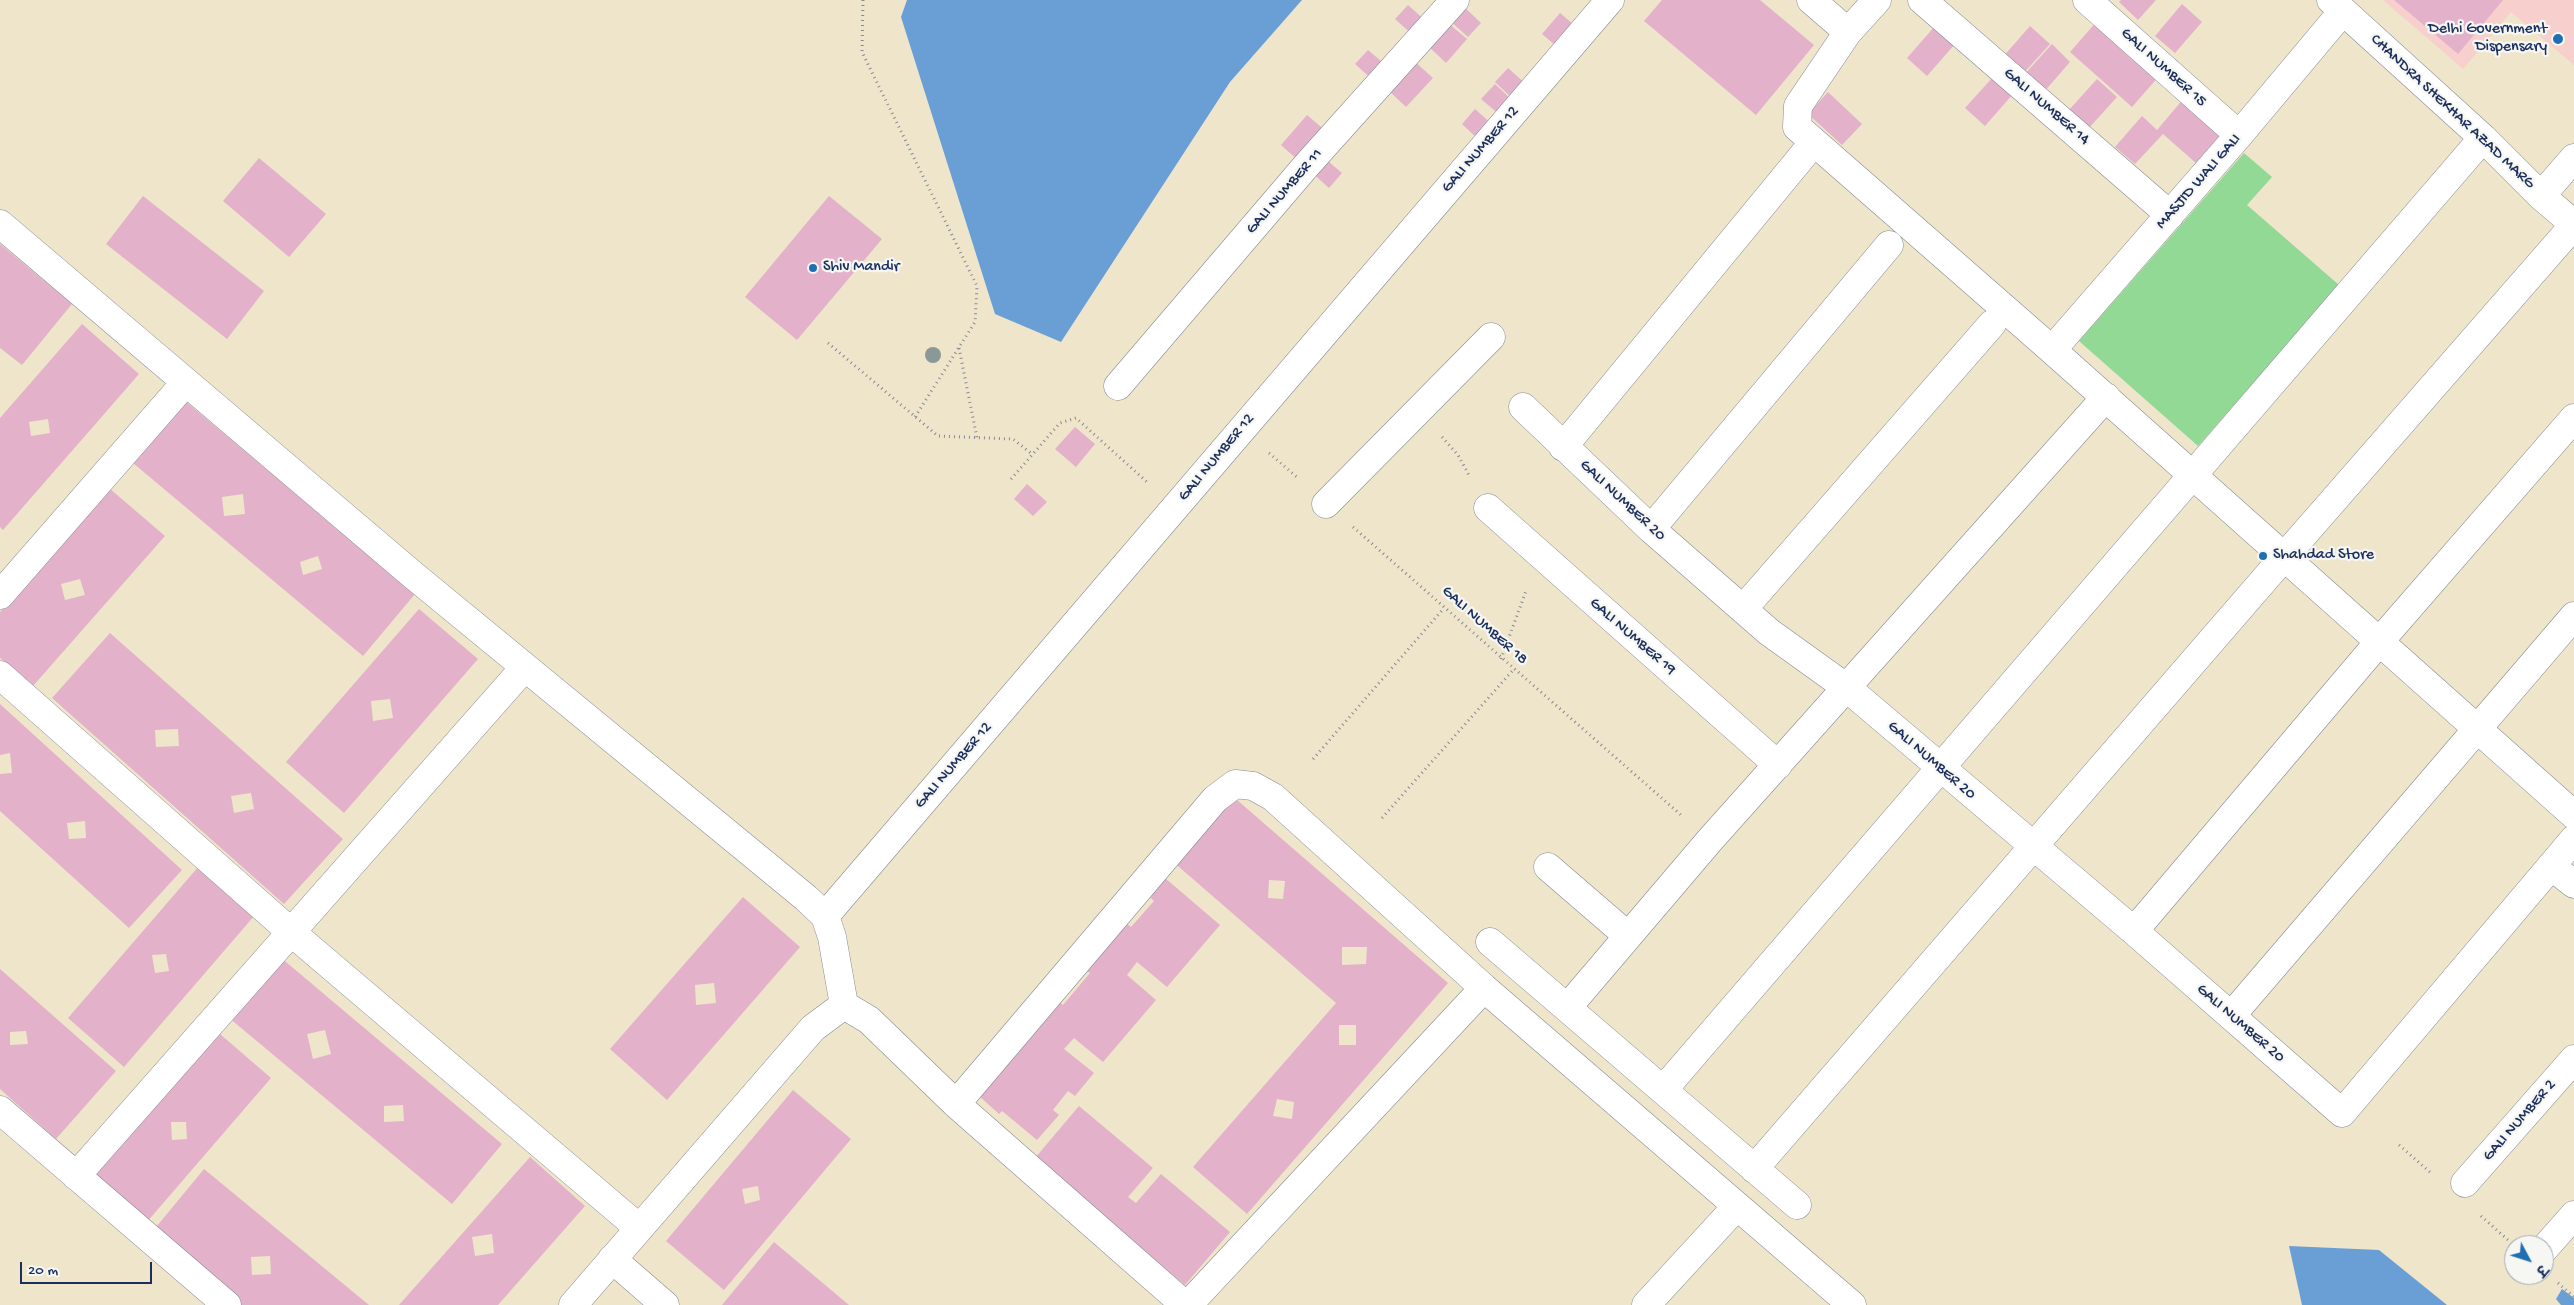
<!DOCTYPE html>
<meta charset="utf-8">
<style>
body{margin:0}
#map{position:relative;width:2574px;height:1305px;overflow:hidden;background:#eee5cb;font-family:"Gochi Hand","Playpen Sans Deva",sans-serif}
canvas{display:block}
.north{position:absolute;left:2504px;top:1235px;width:50px;height:50px;box-sizing:border-box;background:#f6f6f2;border:1px solid #9ea6b7;border-radius:50%;rotate:130deg;font-size:14px;font-weight:700;line-height:20px;text-align:center;color:#1b2f5e}
.north::after{content:'';display:block;margin:auto;width:18px;height:22px;background:#1f6fb2;clip-path:polygon(50% 0,100% 100%,50% 72%,0 100%)}
.scale{position:absolute;left:20px;top:1262px;width:132px;height:22px;box-sizing:border-box;border:2px solid #1b2f5e;border-top:0;padding-left:6px;font-size:15px;line-height:18px;white-space:nowrap;color:#1b2f5e;-webkit-text-stroke:4px #f6f6f2;paint-order:stroke}
</style>
<div id="map">
<canvas width="2574" height="1305"></canvas>
<div class="north">उ</div>
<div class="scale">20 m</div>
</div>
<script>
const ctx = document.querySelector('canvas').getContext('2d');
ctx.lineJoin = 'round';
function paint(path, color) { ctx.fillStyle = color; ctx.fill(path, 'evenodd'); }
const toPath = rows => new Path2D(rows.map(r => 'M' + r).join(''));
function trace(path, color, width, dash) { ctx.strokeStyle = color; ctx.lineWidth = width; ctx.lineCap = dash ? 'butt' : 'round'; ctx.setLineDash(dash || []); ctx.stroke(path); }
function label(font, color, halo, rows, align = 'center') {
  ctx.font = font + ' "Gochi Hand",sans-serif'; ctx.lineWidth = 4.5; ctx.setLineDash([]); ctx.textBaseline = 'middle'; ctx.strokeStyle = halo; ctx.fillStyle = color; for (const [text, x, y, turn = 0] of rows) {
    ctx.save(); ctx.translate(x, y); ctx.rotate((+turn || 0) * Math.PI / 180); ctx.textAlign = isNaN(turn) ? turn : align; if (halo) ctx.strokeText(text, 0, 0); ctx.fillText(text, 0, 0); ctx.restore();
  }
}
const built = toPath([
 [2383,0,2574,0,2574,65,2511,12,2463,69]
]);
const green = toPath([
 [2244,153,2272,177,2247,205,2339,285,2198,446,2079,341]
]);
const water = toPath([
 [907,0,1302,0,1230,82,1061,342,995,314,901,17],
 [2289,1246,2379,1250,2447,1305,2302,1305],
 [2562,1289,2574,1298,2574,1305,2561,1305,2556,1299]
]);
const building = toPath([
 [1662,0,1760,0,1814,45,1756,115,1644,21],
 [2121,0,2156,0,2138,20,2119,2],
 [2394,0,2503,0,2458,54],
 [2182,4,2202,22,2175,53,2155,36],
 [1408,5,1428,23,1415,37,1395,19],
 [1462,5,1481,23,1468,37,1449,20],
 [1560,13,1580,30,1562,51,1542,34],
 [2098,20,2160,75,2132,107,2070,52],
 [1447,22,1467,39,1446,63,1427,45],
 [1935,26,1955,44,1927,76,1907,58],
 [2030,26,2050,44,2022,75,2002,58],
 [2052,44,2070,62,2043,93,2023,76],
 [1368,50,1388,67,1375,82,1355,64],
 [1413,60,1433,78,1406,107,1387,89],
 [1508,68,1527,85,1514,100,1495,82],
 [1993,77,2013,94,1985,126,1965,108],
 [2097,79,2117,97,2089,128,2069,110],
 [1495,84,1514,102,1501,116,1481,99],
 [1828,92,1862,124,1842,145,1808,114],
 [2185,97,2224,133,2197,164,2163,134,2135,164,2115,147,2142,116,2157,130],
 [1475,109,1494,126,1481,142,1462,124],
 [1307,115,1327,132,1300,162,1281,145],
 [1322,156,1342,173,1329,188,1310,171],
 [259,158,326,214,289,257,223,201],
 [143,196,264,291,227,339,106,244],
 [829,196,882,239,797,340,745,297],
 [0,244,72,304,22,365,0,348],
 [82,324,139,374,3,530,0,527,0,418],
 [48,419,50,433,31,436,29,422],
 [185,401,415,594,363,656,133,463],
 [243,494,245,514,224,516,222,497],
 [318,556,322,569,303,575,300,562],
 [1075,427,1095,444,1076,467,1055,449],
 [1027,484,1047,502,1033,516,1014,499],
 [109,488,165,536,33,686,0,658,0,612],
 [80,579,85,595,65,600,61,584],
 [419,609,478,659,344,813,286,762],
 [390,699,393,718,373,721,371,701],
 [110,633,343,839,284,904,52,698],
 [178,729,179,746,156,747,155,730],
 [251,793,254,809,234,813,231,796],
 [0,704,182,870,129,928,0,811,0,774,12,773,10,753,0,755],
 [85,821,86,838,69,839,67,823],
 [1229,793,1448,983,1247,1214,1193,1167,1336,1003,1171,860],
 [1269,880,1285,881,1283,899,1268,898],
 [1342,947,1367,947,1366,964,1342,965],
 [1339,1025,1356,1025,1356,1045,1339,1045],
 [1277,1099,1294,1102,1292,1119,1273,1116],
 [199,866,255,915,124,1067,68,1018],
 [166,954,169,971,155,973,152,955],
 [1165,878,1220,925,1167,987,1137,962,1127,975,1156,1000,1103,1062,1074,1038,1064,1049,1094,1073,1075,1096,1068,1091,1053,1110,1059,1115,1037,1140,1002,1111,999,1114,979,1096,1059,1002,1063,1005,1090,973,1086,971,1126,923,1131,927,1154,901,1149,896],
 [743,897,800,947,667,1100,610,1049],
 [714,983,716,1003,696,1005,695,985],
 [267,946,502,1144,452,1204,216,1007],
 [325,1030,331,1054,313,1059,307,1034],
 [403,1105,404,1121,384,1122,384,1106],
 [0,969,116,1071,56,1139,0,1089],
 [26,1031,28,1044,10,1045,10,1032],
 [213,1028,271,1078,140,1230,83,1181],
 [171,1122,186,1122,187,1139,172,1140],
 [793,1090,851,1139,724,1290,666,1241],
 [758,1186,760,1200,745,1204,742,1189],
 [1079,1106,1153,1168,1128,1197,1136,1203,1161,1174,1230,1232,1185,1285,1035,1158],
 [530,1157,585,1206,498,1305,399,1305],
 [492,1234,494,1253,475,1256,472,1237],
 [204,1169,369,1305,241,1305,152,1232],
 [270,1256,271,1274,252,1275,251,1257],
 [774,1242,849,1305,722,1305]
]);
const path = toPath([
 [863,0,862,52,977,286,975,322,915,417],
 [828,343,938,436,1013,439,1032,454],
 [959,348,977,438],
 [1442,437,1458,455,1470,477],
 [1269,453,1298,478],
 [1011,479,1060,423,1076,418,1147,482],
 [1353,527,1681,815],
 [1501,659,1526,591],
 [1313,759,1444,608],
 [1382,818,1514,669],
 [2399,1145,2431,1173],
 [2481,1216,2508,1240],
 [2558,1283,2574,1297]
]);
const minor = toPath([
 [1811,0,1848,32],
 [1877,0,1848,32,1798,106,1797,127,2052,350,2574,815],
 [1922,0,2170,215],
 [2087,0,2239,135],
 [2331,0,2483,138,2541,196,2574,224],
 [2541,196,2574,158],
 [0,224,413,575,806,898,825,916,832,937,844,1005],
 [2052,350,2239,135,2343,11],
 [1118,386,1306,166,1455,0],
 [1523,407,1651,529,1769,632,1847,688,2134,931,2342,1113,2574,839],
 [1563,447,1814,142],
 [1326,504,1491,337],
 [1488,508,1778,765],
 [1651,529,1889,245],
 [0,595,185,383],
 [1743,609,1992,324],
 [0,675,291,932,639,1228],
 [2551,866,2574,884],
 [1548,867,1628,936],
 [825,916,1610,0],
 [2134,931,2379,642,2574,418],
 [1490,942,1797,1205],
 [1567,1008,1710,840,2106,397],
 [2231,1016,2574,616],
 [1663,1090,2483,138],
 [956,1104,1215,799,1235,784,1253,786,1273,797,1484,988,1852,1305],
 [0,1110,227,1305],
 [1754,1169,2284,557,2574,225],
 [76,1176,525,667],
 [2465,1183,2574,1059],
 [2544,1249,2574,1215],
 [612,1259,665,1305],
 [573,1305,813,1028,844,1005,869,1020,956,1104,1185,1305],
 [1188,1305,1484,988],
 [1646,1305,1737,1206]
]);
const trees = [
 [933,355]
];
const markers = [
 [2558,39,6,"#1f6fb2"],
 [813,268,5,"#1f6fb2"],
 [2263,556,5,"#1f6fb2"]
];
const poiNames = [
 ["Delhi Government",2547,30,"right"],
 ["Dispensary",2547,48,"right"],
 ["Shiv Mandir",823,268],
 ["Shahdad Store",2273,556]
];
const streetNames = [
 ["GALI NUMBER 15",2163,68,42],
 ["GALI NUMBER 14",2046,107,41],
 ["CHANDRA SHEKHAR AZAD MARG",2452,112,43],
 ["GALI NUMBER 12",1481,150,-49],
 ["MASJID WALI GALI",2199,182,-49],
 ["GALI NUMBER 11",1285,192,-49],
 ["GALI NUMBER 12",1217,458,-50],
 ["GALI NUMBER 20",1622,501,43],
 ["GALI NUMBER 18",1484,626,42],
 ["GALI NUMBER 19",1632,637,41],
 ["GALI NUMBER 20",1931,761,41],
 ["GALI NUMBER 12",954,766,-49],
 ["GALI NUMBER 20",2240,1024,41],
 ["GALI NUMBER 2",2520,1121,-49]
];
paint(built, '#f7d0cd');
paint(green, '#91d994');
paint(water, '#6a9fd6');
paint(building, '#e4b1cb');
trace(minor, '#848a94', 29);
trace(path, '#848a94', 3, [1, 4]);
trace(minor, '#fff', 28);
ctx.fillStyle = '#8a9997';
for (const [x, y] of trees) { ctx.beginPath(); ctx.arc(x, y, 8, 0, 2 * Math.PI); ctx.fill(); }
for (const [x, y, r, color] of markers) { const dot = new Path2D(); dot.arc(x, y, r, 0, 2 * Math.PI); ctx.fillStyle = color; ctx.fill(dot); trace(dot, '#f6f6f2', 2); }
label('16px', '#1b2f5e', '#f6f6f2', poiNames, 'left');
label('16px', '#1b2f5e', '#f6f6f2', streetNames);
</script>
